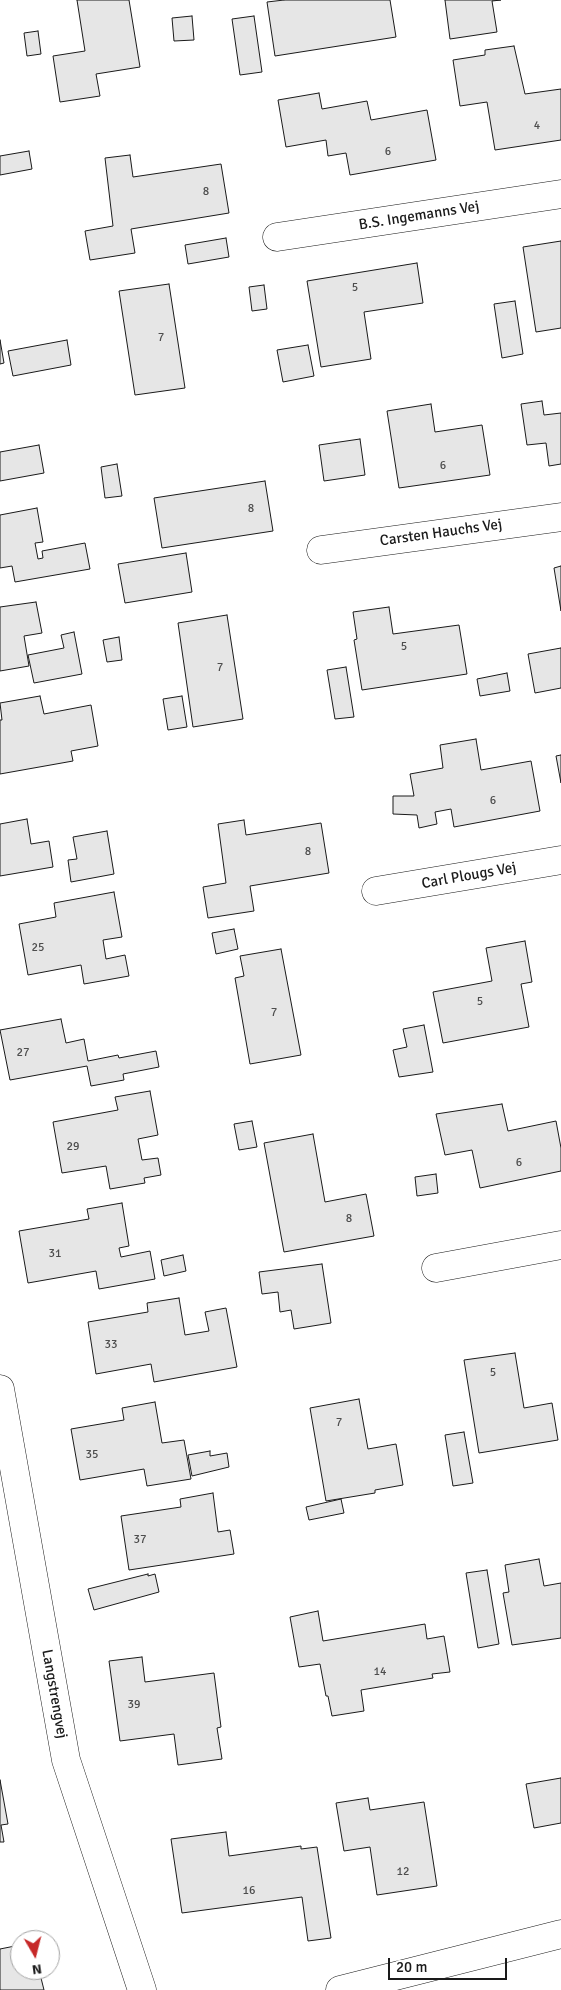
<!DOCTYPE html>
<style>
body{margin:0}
#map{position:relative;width:561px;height:1990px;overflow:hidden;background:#fff;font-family:Signika,sans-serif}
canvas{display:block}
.north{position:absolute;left:10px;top:1930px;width:50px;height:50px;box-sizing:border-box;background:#fff;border:1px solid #a3a3a3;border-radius:50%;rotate:172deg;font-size:14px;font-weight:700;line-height:20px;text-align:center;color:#1a1a1a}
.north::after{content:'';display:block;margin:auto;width:18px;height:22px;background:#c62828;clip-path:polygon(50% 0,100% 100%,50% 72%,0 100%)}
.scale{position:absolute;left:388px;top:1958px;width:119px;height:22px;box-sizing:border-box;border:2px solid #1a1a1a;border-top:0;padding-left:6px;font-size:15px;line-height:18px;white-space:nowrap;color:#1a1a1a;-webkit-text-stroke:4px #fff;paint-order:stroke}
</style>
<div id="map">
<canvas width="561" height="1990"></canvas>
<div class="north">N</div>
<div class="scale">20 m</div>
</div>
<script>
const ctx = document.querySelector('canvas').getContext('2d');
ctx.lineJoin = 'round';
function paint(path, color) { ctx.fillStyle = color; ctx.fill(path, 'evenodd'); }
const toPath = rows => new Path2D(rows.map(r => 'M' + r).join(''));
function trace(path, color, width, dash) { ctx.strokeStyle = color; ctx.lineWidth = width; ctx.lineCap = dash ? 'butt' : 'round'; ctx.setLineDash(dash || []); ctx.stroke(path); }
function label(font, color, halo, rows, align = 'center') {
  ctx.font = font + ' Signika,sans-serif'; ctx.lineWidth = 4; ctx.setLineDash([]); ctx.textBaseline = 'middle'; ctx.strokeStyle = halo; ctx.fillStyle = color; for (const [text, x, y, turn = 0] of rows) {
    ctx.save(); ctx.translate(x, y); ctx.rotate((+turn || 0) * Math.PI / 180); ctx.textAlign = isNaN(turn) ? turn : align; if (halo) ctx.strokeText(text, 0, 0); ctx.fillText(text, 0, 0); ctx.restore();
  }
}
const building = toPath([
 [77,0,129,0,140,67,96,74,100,96,60,102,53,56,85,51,77,0],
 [284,0,390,0,396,37,275,56,267,2,284,0],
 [445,0,501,0,492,1,497,32,450,39,445,0],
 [192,16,194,40,174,41,172,18,192,16],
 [254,16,262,72,240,75,232,19,254,16],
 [38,31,41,54,27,56,24,33,38,31],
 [514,46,525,94,561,89,561,140,495,150,487,102,460,106,453,60,485,55,485,50,514,46],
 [319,93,322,109,367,101,371,120,427,110,436,160,350,175,346,153,328,156,326,140,286,147,278,100,319,93],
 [29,151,32,169,0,175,0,156,29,151],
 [130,155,133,177,221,164,229,213,131,229,135,253,90,260,85,231,113,226,105,158,130,155],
 [226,238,229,257,188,264,185,245,226,238],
 [561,241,561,328,536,332,523,247,561,241],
 [417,263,423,303,364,312,371,359,321,367,307,281,417,263],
 [169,284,185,388,135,395,119,291,169,284],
 [264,285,267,309,252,311,249,287,264,285],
 [515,301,523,354,502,358,494,304,515,301],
 [0,340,4,363,0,364,0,340],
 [67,340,71,365,13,376,8,351,67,340],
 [308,345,314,376,283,382,277,350,308,345],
 [542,401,544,415,561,413,561,464,549,466,546,443,527,445,521,404,542,401],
 [431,404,435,432,482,425,490,475,399,488,387,411,431,404],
 [360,439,365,475,324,481,319,445,360,439],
 [39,445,44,473,0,481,0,452,39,445],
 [117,464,122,496,105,498,101,467,117,464],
 [265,481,273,531,162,548,154,498,265,481],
 [37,508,43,542,35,543,38,559,43,558,42,551,85,543,90,569,15,582,12,566,0,568,0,515,37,508],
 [186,553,192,592,125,603,118,564,186,553],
 [561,566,561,611,554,568,561,566],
 [36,602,42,633,24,636,29,666,0,671,0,607,36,602],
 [389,607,393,634,459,625,467,674,362,690,354,640,357,639,353,612,389,607],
 [227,615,243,719,193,727,178,623,227,615],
 [74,632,82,674,34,683,28,655,64,648,61,635,74,632],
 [119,637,122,660,107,662,103,640,119,637],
 [561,648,561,688,535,693,528,654,561,648],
 [346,667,354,717,335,719,327,670,346,667],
 [507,673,510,691,480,696,477,679,507,673],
 [40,696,44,714,91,705,98,746,71,751,73,761,0,774,0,720,2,720,0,703,40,696],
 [182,696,187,727,168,730,163,699,182,696],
 [476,739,481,770,531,761,540,811,454,827,451,809,435,812,437,824,419,828,417,815,393,814,393,796,414,796,410,774,443,768,440,745,476,739],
 [561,755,561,783,556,756,561,755],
 [27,819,31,844,49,841,53,867,0,876,0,824,27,819],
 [244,820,246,835,321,823,329,873,250,886,254,911,208,918,203,887,226,883,218,824,244,820],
 [107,831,114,874,71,882,68,860,77,859,73,837,107,831],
 [114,892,122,937,103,940,106,959,125,955,129,976,84,984,81,965,28,975,19,924,56,917,54,903,114,892],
 [234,929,238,949,216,954,212,933,234,929],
 [525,941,532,982,521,984,529,1027,443,1043,433,992,492,981,486,948,525,941],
 [281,949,301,1055,250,1064,235,978,244,976,240,956,281,949],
 [61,1019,66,1043,84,1039,88,1061,118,1055,119,1058,156,1051,159,1067,123,1074,124,1080,91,1086,87,1066,10,1080,0,1030,61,1019],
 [424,1025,433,1072,399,1077,393,1050,407,1047,403,1029,424,1025],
 [150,1091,158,1135,138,1139,142,1160,158,1158,161,1175,144,1178,145,1183,110,1189,106,1166,62,1173,53,1122,118,1110,115,1097,150,1091],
 [502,1104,508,1131,556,1121,561,1148,561,1171,480,1188,472,1150,445,1155,436,1114,502,1104],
 [252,1121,257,1147,239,1150,234,1124,252,1121],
 [313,1134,325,1202,366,1194,374,1236,284,1252,264,1143,313,1134],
 [436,1174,438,1193,417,1196,415,1177,436,1174],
 [122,1203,129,1246,119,1248,121,1257,150,1251,155,1279,99,1289,96,1271,28,1283,19,1231,89,1219,87,1209,122,1203],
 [183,1255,186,1271,164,1276,161,1260,183,1255],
 [322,1264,331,1323,294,1329,291,1310,280,1312,278,1292,262,1294,259,1272,322,1264],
 [179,1298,185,1335,209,1331,205,1312,226,1308,237,1367,154,1382,151,1364,96,1374,88,1322,148,1312,147,1303,179,1298],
 [515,1353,524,1408,552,1403,558,1440,479,1453,464,1360,515,1353],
 [359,1399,368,1449,396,1444,403,1485,375,1490,375,1493,326,1501,310,1408,359,1399],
 [155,1402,162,1443,184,1440,191,1479,147,1486,144,1469,80,1480,71,1429,124,1420,122,1408,155,1402],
 [464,1432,473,1483,453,1486,445,1435,464,1432],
 [210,1451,210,1456,227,1453,229,1467,192,1476,188,1455,210,1451],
 [213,1493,218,1532,230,1530,234,1554,129,1570,121,1516,181,1507,180,1499,213,1493],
 [341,1499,344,1513,309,1520,306,1507,341,1499],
 [539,1559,544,1586,561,1583,561,1638,512,1645,503,1593,509,1592,505,1565,539,1559],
 [487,1570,499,1644,478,1648,466,1573,487,1570],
 [148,1574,148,1576,155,1574,159,1592,94,1610,88,1589,148,1574],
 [318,1611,323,1641,425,1624,427,1639,444,1636,450,1672,432,1674,433,1678,361,1690,364,1711,332,1716,328,1696,326,1696,320,1664,299,1667,290,1617,318,1611],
 [142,1657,145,1682,214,1673,221,1727,217,1728,222,1759,178,1765,174,1734,120,1741,109,1661,142,1657],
 [561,1778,561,1823,534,1828,526,1784,561,1778],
 [0,1780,8,1824,1,1825,4,1842,0,1842,0,1780],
 [368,1798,370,1810,424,1802,437,1886,377,1895,370,1847,344,1851,336,1803,368,1798],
 [226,1832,229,1856,301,1846,301,1849,317,1847,331,1938,308,1941,302,1897,182,1913,171,1839,226,1832],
 [20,1945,20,1970,39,1970,44,1990,0,1990,0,1949,20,1945]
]);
const minor = toPath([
 [277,237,561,194],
 [321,550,561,517],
 [376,891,561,860],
 [436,1268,561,1245],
 [0,1389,66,1760,142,1990],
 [340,1990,561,1934]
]);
const numberNames = [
 ["4",537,126],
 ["6",388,152],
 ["8",206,192],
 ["5",355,288],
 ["7",161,338],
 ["6",443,466],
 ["8",251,509],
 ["5",404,647],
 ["7",220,668],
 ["6",493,801],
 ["8",308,852],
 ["25",38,948],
 ["5",480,1002],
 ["7",274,1013],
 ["27",23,1053],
 ["29",73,1147],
 ["6",519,1163],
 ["8",349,1219],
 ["31",55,1254],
 ["33",111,1345],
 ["5",493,1373],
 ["7",339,1423],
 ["35",92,1455],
 ["37",140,1540],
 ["14",380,1672],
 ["39",134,1705],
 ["12",403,1872],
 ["16",249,1891]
];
const streetNames = [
 ["B.S. Ingemanns Vej",419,216,-9],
 ["Carsten Hauchs Vej",441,533,-8],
 ["Carl Plougs Vej",469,876,-10],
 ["Langstrengvej",54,1694,80]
];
paint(building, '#e6e6e6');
trace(building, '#1a1a1a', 1);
trace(minor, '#1a1a1a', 29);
trace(minor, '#fff', 28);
label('12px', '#4d4d4d', null, numberNames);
label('15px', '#1a1a1a', '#fff', streetNames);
</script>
